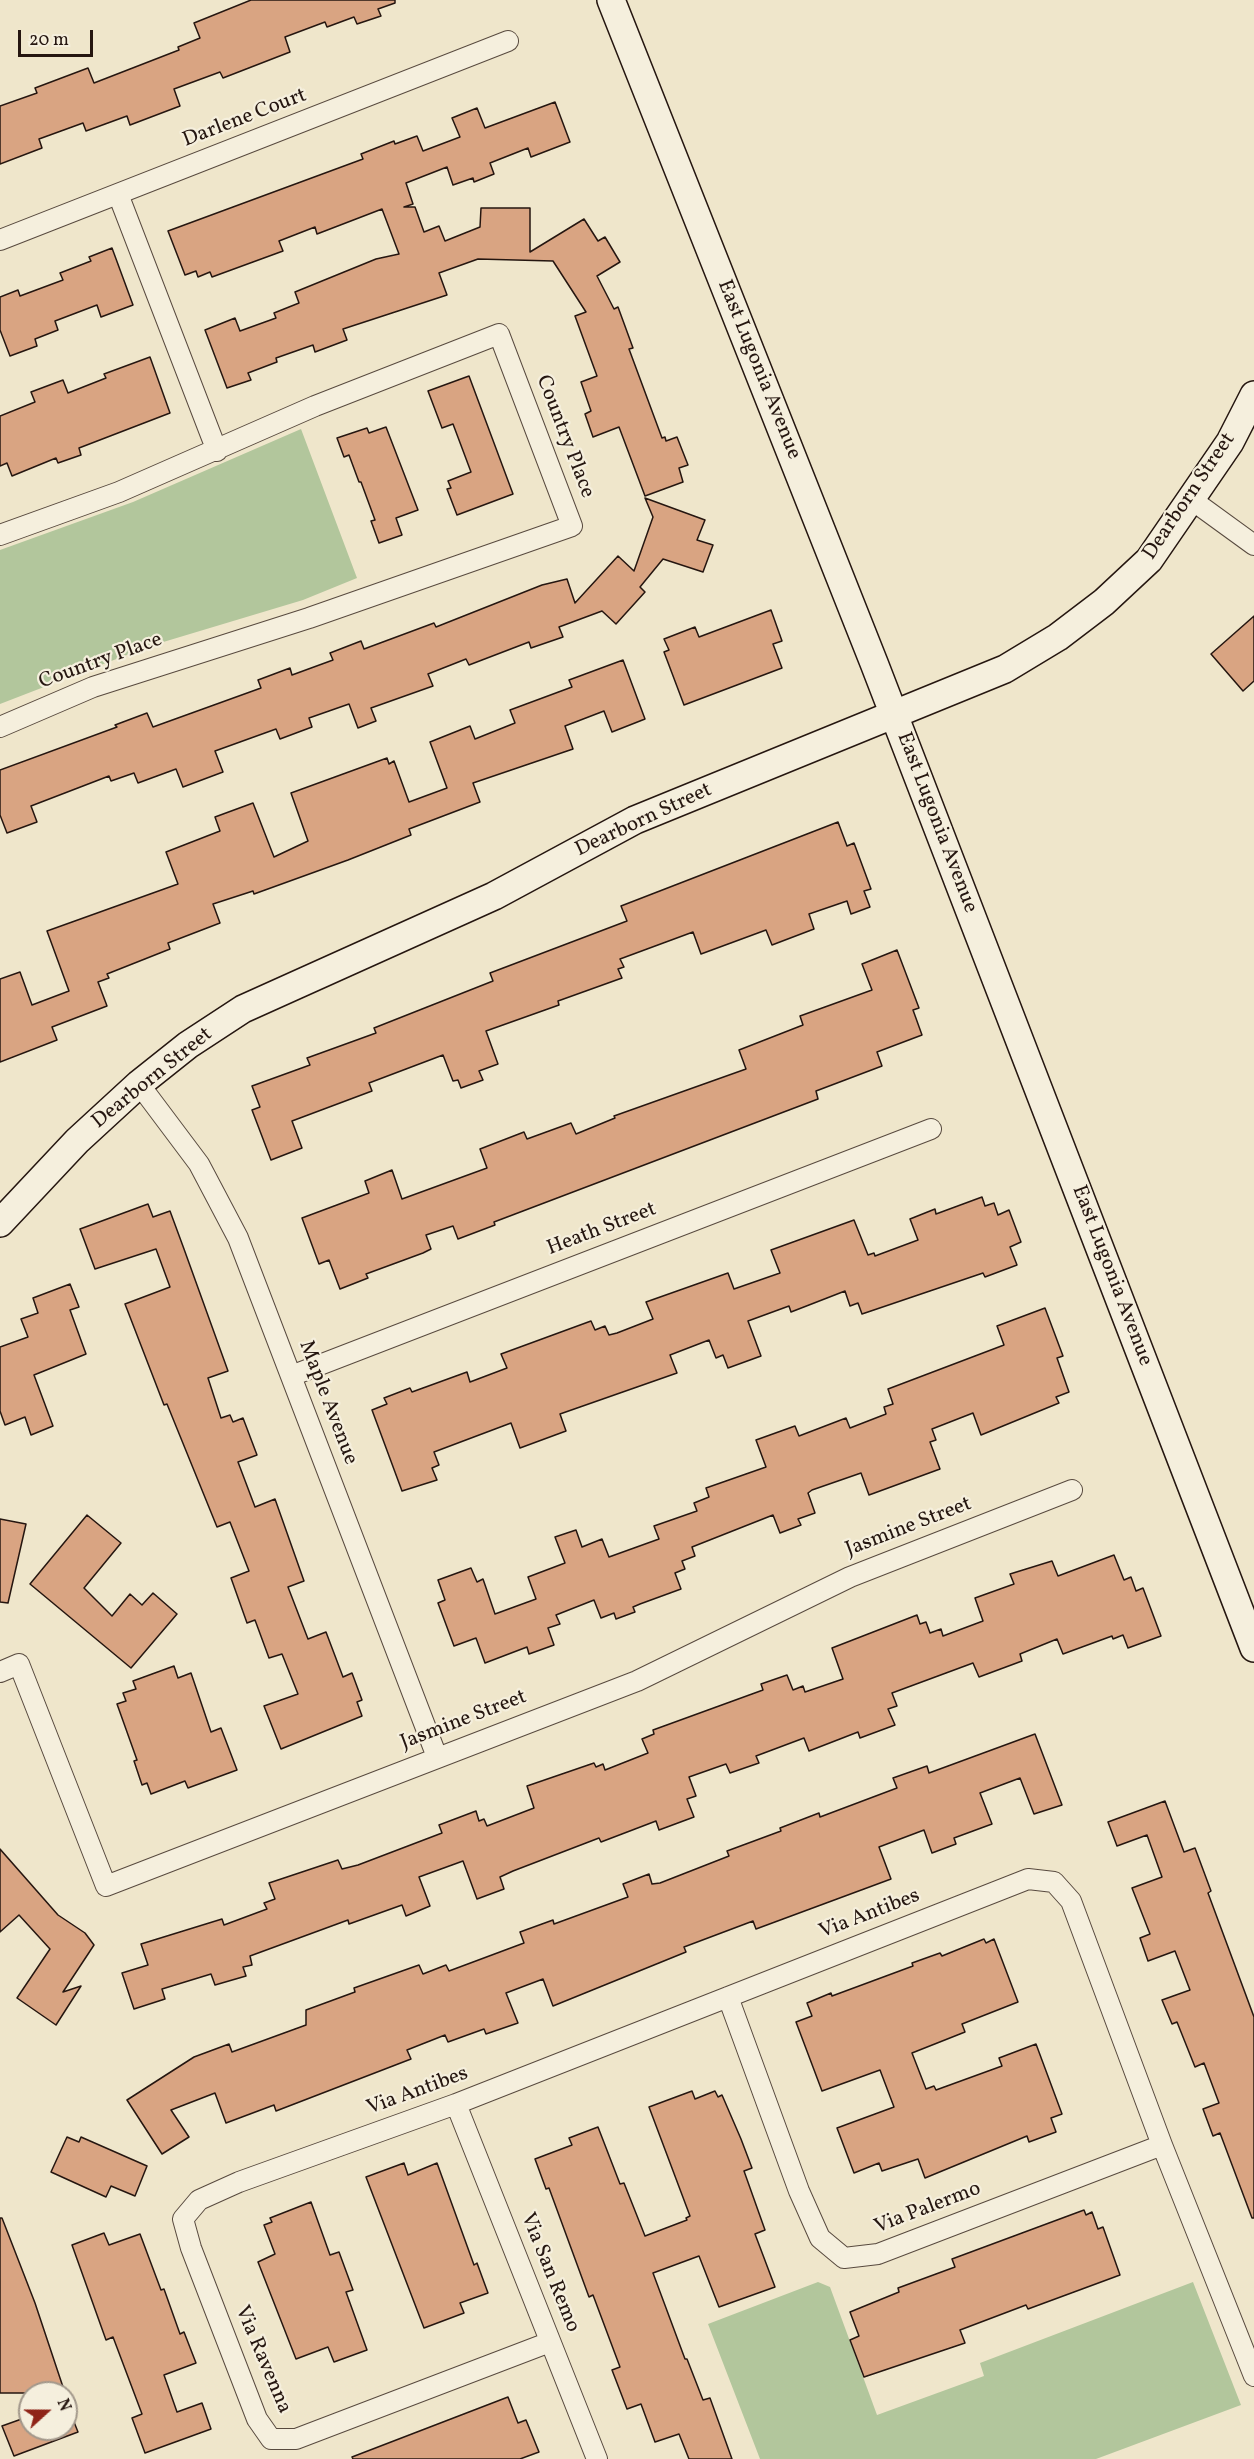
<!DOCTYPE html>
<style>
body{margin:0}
#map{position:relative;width:1254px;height:2459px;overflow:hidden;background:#efe6cb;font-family:Vollkorn,serif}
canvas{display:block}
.north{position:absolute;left:18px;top:2381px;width:60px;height:60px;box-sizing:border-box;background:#f5efdd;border:2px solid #a2988b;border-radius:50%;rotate:69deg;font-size:16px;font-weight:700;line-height:24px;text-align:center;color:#251610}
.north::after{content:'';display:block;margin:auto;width:21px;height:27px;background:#8f2418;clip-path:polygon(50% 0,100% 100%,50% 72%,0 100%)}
.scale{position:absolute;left:18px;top:30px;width:75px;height:27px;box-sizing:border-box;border:3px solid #251610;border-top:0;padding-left:8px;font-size:18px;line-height:21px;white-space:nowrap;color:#251610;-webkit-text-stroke:4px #f5efdd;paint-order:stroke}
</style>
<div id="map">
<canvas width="1254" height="2459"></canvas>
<div class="north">N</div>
<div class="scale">20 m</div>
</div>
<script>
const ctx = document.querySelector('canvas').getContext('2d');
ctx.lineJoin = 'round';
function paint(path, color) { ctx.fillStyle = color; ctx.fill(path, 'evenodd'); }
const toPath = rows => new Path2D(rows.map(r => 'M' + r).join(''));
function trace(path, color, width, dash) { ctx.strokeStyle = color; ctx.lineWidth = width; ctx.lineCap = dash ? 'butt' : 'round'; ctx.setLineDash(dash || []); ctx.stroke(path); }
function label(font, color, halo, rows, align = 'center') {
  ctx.font = font + ' Vollkorn,serif'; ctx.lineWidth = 4.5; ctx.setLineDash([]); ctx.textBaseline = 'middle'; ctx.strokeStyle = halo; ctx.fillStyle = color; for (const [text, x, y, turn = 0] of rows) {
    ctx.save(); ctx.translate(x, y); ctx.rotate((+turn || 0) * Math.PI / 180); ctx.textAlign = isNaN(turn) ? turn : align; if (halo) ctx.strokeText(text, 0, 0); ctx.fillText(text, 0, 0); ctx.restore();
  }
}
const green = toPath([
 [301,429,357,578,303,600,150,646,0,704,0,550,133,502],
 [818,2282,830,2287,877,2415,984,2376,980,2363,1193,2282,1241,2405,1096,2459,760,2459,708,2324]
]);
const building = toPath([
 [251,0,395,0,395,3,378,9,381,16,357,24,354,17,327,27,325,22,285,37,290,52,223,78,220,72,174,89,180,106,130,125,127,116,86,131,83,123,39,139,42,148,0,164,0,106,37,93,35,88,88,68,94,83,179,50,178,47,200,38,194,23,251,0],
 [555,102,570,142,531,157,528,148,490,163,494,174,474,182,473,178,453,185,447,167,406,183,413,204,404,207,415,207,424,232,439,226,445,241,480,227,481,208,530,208,530,252,584,219,598,241,605,237,620,262,597,276,614,309,618,307,633,348,629,349,662,438,665,437,666,441,677,437,688,465,679,468,683,482,645,496,619,427,593,437,585,414,591,411,581,382,597,376,575,316,586,312,553,261,478,259,439,273,447,295,343,329,347,340,315,352,313,345,276,358,277,362,248,373,251,380,227,388,205,330,235,318,240,331,276,318,274,313,299,303,295,292,376,259,399,254,382,209,317,234,315,227,279,241,283,251,212,277,210,272,198,277,196,271,185,275,168,231,363,159,361,154,394,141,395,144,417,136,423,151,460,137,452,118,477,108,485,128,555,102],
 [112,248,133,305,101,317,97,305,55,321,58,330,35,339,37,346,10,356,0,330,0,297,18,290,20,296,63,280,60,273,91,261,89,257,112,248],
 [150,357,170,413,79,448,81,455,58,463,56,458,12,476,7,463,0,466,0,416,35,402,31,392,63,380,68,393,106,378,104,374,150,357],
 [469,376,513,494,457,515,447,489,451,488,448,481,471,472,453,424,442,428,428,391,469,376],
 [386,427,418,510,396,518,402,535,379,543,371,521,375,520,361,482,359,482,349,455,344,457,337,438,367,428,369,433,386,427],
 [645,498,705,520,697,540,713,545,703,572,663,559,640,587,645,592,616,624,602,611,559,627,563,637,531,648,529,642,469,665,466,659,428,674,433,686,371,708,376,721,358,728,349,704,309,718,312,727,280,739,276,729,215,751,223,772,183,787,176,769,138,783,134,773,111,781,109,776,31,806,37,822,7,833,0,815,0,770,117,727,115,725,147,713,153,727,261,688,258,680,290,668,292,675,333,660,330,653,361,641,364,649,434,623,436,627,542,585,567,579,575,603,618,556,634,571,653,517,645,498],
 [771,610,782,641,773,644,782,668,684,705,664,652,669,650,664,639,695,627,699,637,771,610],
 [1254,616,1254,681,1243,691,1211,654,1254,616],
 [623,660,645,719,612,732,604,711,565,726,573,749,473,783,480,802,409,829,411,835,348,860,254,894,253,891,213,904,220,923,168,943,170,949,107,974,109,978,98,982,107,1006,52,1027,57,1040,0,1062,0,979,20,972,32,1005,69,991,47,931,178,884,166,852,220,831,215,817,253,803,274,857,308,841,291,793,387,758,389,764,394,761,409,802,447,788,430,742,470,726,475,739,515,723,510,710,572,687,569,680,623,660],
 [838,822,847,846,854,843,871,889,864,891,870,907,851,914,847,901,809,914,814,929,772,945,766,930,701,954,693,932,620,959,624,967,618,969,622,978,558,1001,559,1005,486,1031,498,1064,479,1071,483,1080,461,1088,458,1080,453,1081,443,1055,369,1083,372,1091,292,1121,302,1148,271,1160,252,1110,260,1107,252,1086,310,1065,307,1058,376,1033,374,1028,493,981,490,973,627,921,621,906,838,822],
 [897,950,919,1008,913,1010,922,1035,877,1052,882,1066,816,1091,818,1099,494,1222,495,1225,458,1239,453,1226,426,1235,431,1249,423,1253,366,1274,368,1278,340,1289,329,1260,319,1264,302,1218,369,1193,365,1181,392,1170,402,1199,487,1168,480,1149,524,1132,527,1139,571,1123,576,1134,615,1118,614,1116,746,1069,739,1050,803,1025,800,1016,872,990,862,964,897,950],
 [982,1197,985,1206,994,1203,998,1215,1009,1210,1021,1242,1010,1247,1017,1265,985,1277,983,1273,862,1314,858,1303,850,1306,845,1291,791,1312,789,1306,748,1321,761,1356,728,1368,723,1355,716,1358,709,1340,670,1355,677,1373,560,1414,566,1431,520,1448,511,1423,434,1452,439,1465,432,1468,437,1480,402,1491,372,1410,387,1404,384,1398,410,1388,412,1392,467,1372,470,1382,507,1368,501,1354,591,1321,595,1330,605,1326,609,1335,617,1333,653,1319,646,1302,728,1273,734,1289,780,1273,771,1250,854,1220,868,1255,874,1253,875,1256,918,1240,910,1219,935,1209,936,1214,982,1197],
 [148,1204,153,1217,170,1211,184,1249,228,1371,208,1378,221,1418,230,1415,233,1422,243,1418,257,1455,238,1462,255,1507,275,1499,304,1581,288,1587,308,1639,326,1632,343,1677,352,1673,362,1700,357,1702,362,1716,281,1749,264,1706,298,1694,282,1654,269,1658,255,1620,247,1623,231,1578,249,1571,230,1522,217,1527,167,1404,164,1405,125,1304,170,1287,156,1249,95,1269,80,1229,148,1204],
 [70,1284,79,1307,70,1310,86,1354,34,1375,53,1426,31,1435,25,1417,5,1425,0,1411,0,1347,28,1337,21,1319,38,1313,33,1298,70,1284],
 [1045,1308,1063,1356,1057,1358,1069,1392,1056,1397,1059,1403,981,1435,973,1413,932,1429,936,1440,930,1442,940,1469,869,1495,861,1473,812,1490,808,1493,815,1513,798,1519,801,1525,780,1533,773,1515,692,1547,695,1556,682,1561,685,1569,675,1573,681,1589,640,1604,633,1607,635,1612,616,1619,614,1613,601,1618,594,1600,556,1615,560,1624,548,1628,554,1645,529,1654,527,1647,485,1663,476,1638,454,1646,438,1603,445,1600,438,1580,471,1568,477,1582,483,1579,495,1614,536,1599,528,1577,565,1563,555,1537,576,1530,582,1547,602,1539,609,1557,659,1539,654,1526,697,1511,694,1503,709,1497,706,1488,766,1467,756,1440,795,1426,799,1436,846,1418,850,1428,886,1414,884,1407,893,1404,888,1389,1004,1345,997,1326,1045,1308],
 [87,1515,121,1543,84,1588,112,1616,130,1594,142,1605,153,1593,177,1614,131,1668,30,1584,87,1515],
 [0,1519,26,1524,8,1603,0,1602,0,1519],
 [1114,1555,1124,1580,1131,1577,1136,1591,1143,1588,1161,1636,1128,1648,1123,1635,1113,1639,1112,1636,1063,1654,1057,1639,1020,1654,1022,1661,979,1677,973,1663,892,1693,897,1706,888,1709,895,1725,860,1738,858,1732,809,1751,804,1738,756,1756,759,1763,730,1773,726,1764,689,1777,696,1796,687,1799,694,1817,659,1830,656,1821,601,1842,599,1838,513,1871,500,1877,504,1889,477,1899,463,1861,419,1877,430,1906,406,1916,402,1905,349,1924,348,1920,250,1956,252,1965,243,1967,246,1976,215,1985,211,1974,162,1989,165,1999,134,2009,122,1973,148,1965,141,1944,222,1919,224,1925,267,1909,264,1903,275,1899,269,1883,338,1860,342,1869,358,1865,442,1833,439,1825,476,1811,479,1821,484,1819,487,1826,534,1808,527,1786,594,1763,596,1767,603,1764,605,1770,648,1753,642,1739,654,1734,653,1730,763,1690,761,1684,787,1675,793,1690,803,1686,805,1692,843,1679,832,1648,917,1615,920,1624,926,1622,930,1633,941,1629,943,1636,983,1621,975,1598,1014,1584,1010,1574,1052,1561,1058,1576,1114,1555],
 [174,1666,178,1678,191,1673,211,1732,221,1728,237,1770,188,1788,185,1781,151,1794,147,1783,142,1785,134,1761,137,1760,117,1704,126,1701,123,1693,136,1689,133,1681,174,1666],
 [1035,1734,1062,1805,1034,1814,1020,1778,980,1793,992,1824,954,1838,956,1844,932,1853,924,1830,879,1847,891,1879,756,1929,753,1921,684,1947,686,1952,553,2006,543,1979,506,1993,518,2023,486,2034,484,2029,448,2042,445,2035,407,2050,411,2059,276,2111,274,2105,226,2123,215,2093,171,2110,189,2137,162,2154,127,2100,194,2057,229,2044,232,2052,306,2025,306,2010,355,1992,354,1988,419,1965,423,1974,446,1965,449,1971,524,1943,520,1932,553,1920,554,1924,628,1897,623,1884,649,1874,652,1884,660,1883,729,1856,727,1851,781,1831,780,1828,819,1813,820,1817,897,1788,893,1778,927,1766,929,1773,1035,1734],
 [1165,1801,1184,1852,1195,1848,1211,1891,1208,1893,1254,2017,1254,2218,1252,2218,1220,2133,1213,2136,1203,2109,1219,2103,1204,2063,1195,2067,1177,2022,1172,2024,1162,2000,1190,1990,1175,1951,1148,1961,1140,1938,1150,1934,1132,1888,1162,1877,1147,1835,1117,1846,1108,1822,1165,1801],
 [0,1849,58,1915,85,1933,94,1945,63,1992,81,1986,56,2025,17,1998,50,1949,19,1915,0,1932,0,1849],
 [984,1939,986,1943,994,1939,1018,2002,962,2024,965,2032,912,2053,926,2089,934,2086,936,2090,1002,2066,999,2058,1036,2044,1062,2114,1051,2118,1056,2132,1029,2142,1027,2136,925,2178,918,2159,882,2171,879,2163,854,2173,837,2128,894,2107,880,2070,822,2091,796,2022,812,2016,807,2003,831,1993,832,1996,913,1966,912,1963,940,1953,942,1956,984,1939],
 [692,2091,695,2099,715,2091,718,2097,722,2095,741,2139,752,2168,744,2171,765,2230,755,2234,775,2287,719,2307,699,2256,653,2273,685,2359,687,2359,703,2400,710,2398,732,2459,689,2459,679,2434,655,2442,641,2404,627,2409,612,2370,620,2367,593,2295,589,2297,549,2188,546,2189,535,2159,572,2145,569,2138,598,2127,620,2184,624,2183,645,2236,687,2220,686,2218,690,2216,649,2107,692,2091],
 [67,2137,79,2142,81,2137,147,2166,135,2196,111,2186,106,2197,51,2172,67,2137],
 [404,2163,408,2175,437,2163,474,2265,477,2263,488,2293,460,2303,464,2313,424,2328,366,2177,404,2163],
 [311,2202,330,2255,339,2252,353,2290,346,2292,367,2350,334,2362,328,2347,296,2359,258,2262,275,2254,264,2225,272,2222,270,2218,311,2202],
 [1084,2210,1086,2215,1092,2212,1098,2229,1103,2227,1120,2275,1028,2309,1026,2305,960,2330,965,2343,864,2377,850,2340,859,2336,850,2312,899,2292,898,2288,955,2267,952,2259,1084,2210],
 [0,2218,2,2218,35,2303,65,2393,0,2393,0,2218],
 [104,2233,109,2245,140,2234,161,2290,164,2289,180,2334,184,2332,196,2363,164,2375,177,2412,202,2403,211,2429,145,2453,132,2418,142,2414,113,2337,106,2340,72,2245,104,2233],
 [508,2397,518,2423,526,2420,539,2452,520,2459,353,2459,352,2457,508,2397],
 [66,2402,78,2432,14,2456,2,2426,30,2416,30,2429,66,2429,66,2402]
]);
const street = toPath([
 [118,194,217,451],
 [0,240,508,41],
 [1192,500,1254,545],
 [0,535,119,492,315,406,499,334,572,526,309,618,93,687,0,727],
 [139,1084,199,1164,238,1238,437,1757],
 [291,1376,931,1129],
 [0,1672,19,1664,106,1886,637,1681,850,1577,1072,1490],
 [728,1997,799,2191,820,2238,844,2258,878,2254,1162,2145],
 [456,2104,597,2459],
 [550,2342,296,2439,271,2439,257,2419,191,2248,183,2219,199,2200,239,2182,456,2104,1028,1879,1054,1882,1071,1901,1162,2145,1254,2376]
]);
const secondary = toPath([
 [611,0,874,663,1254,1648],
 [0,1223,77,1141,139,1084,188,1045,243,1009,494,896,635,820,1005,669,1058,637,1104,602,1149,560,1230,442,1254,395]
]);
const streetNames = [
 ["Darlene Court",245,119,-21],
 ["East Lugonia Avenue",758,370,68],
 ["Country Place",564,437,69],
 ["Dearborn Street",1190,497,-56],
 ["Country Place",101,662,-20],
 ["Dearborn Street",644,821,-25],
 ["East Lugonia Avenue",936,823,69],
 ["Dearborn Street",153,1079,-39],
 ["Heath Street",602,1230,-21],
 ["East Lugonia Avenue",1111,1276,69],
 ["Maple Avenue",327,1403,69],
 ["Jasmine Street",909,1528,-21],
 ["Jasmine Street",464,1721,-21],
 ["Via Antibes",870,1915,-21],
 ["Via Antibes",418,2092,-20],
 ["Via Palermo",928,2209,-21],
 ["Via San Remo",549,2273,68],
 ["Via Ravenna",262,2360,67]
];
paint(green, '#b2c69c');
paint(building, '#d9a482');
trace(building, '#251610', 1.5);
trace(street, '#584a3f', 22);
trace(secondary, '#251610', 30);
trace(street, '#f5efdd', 20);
trace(secondary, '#f5efdd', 27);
label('21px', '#251610', '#f5efdd', streetNames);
</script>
